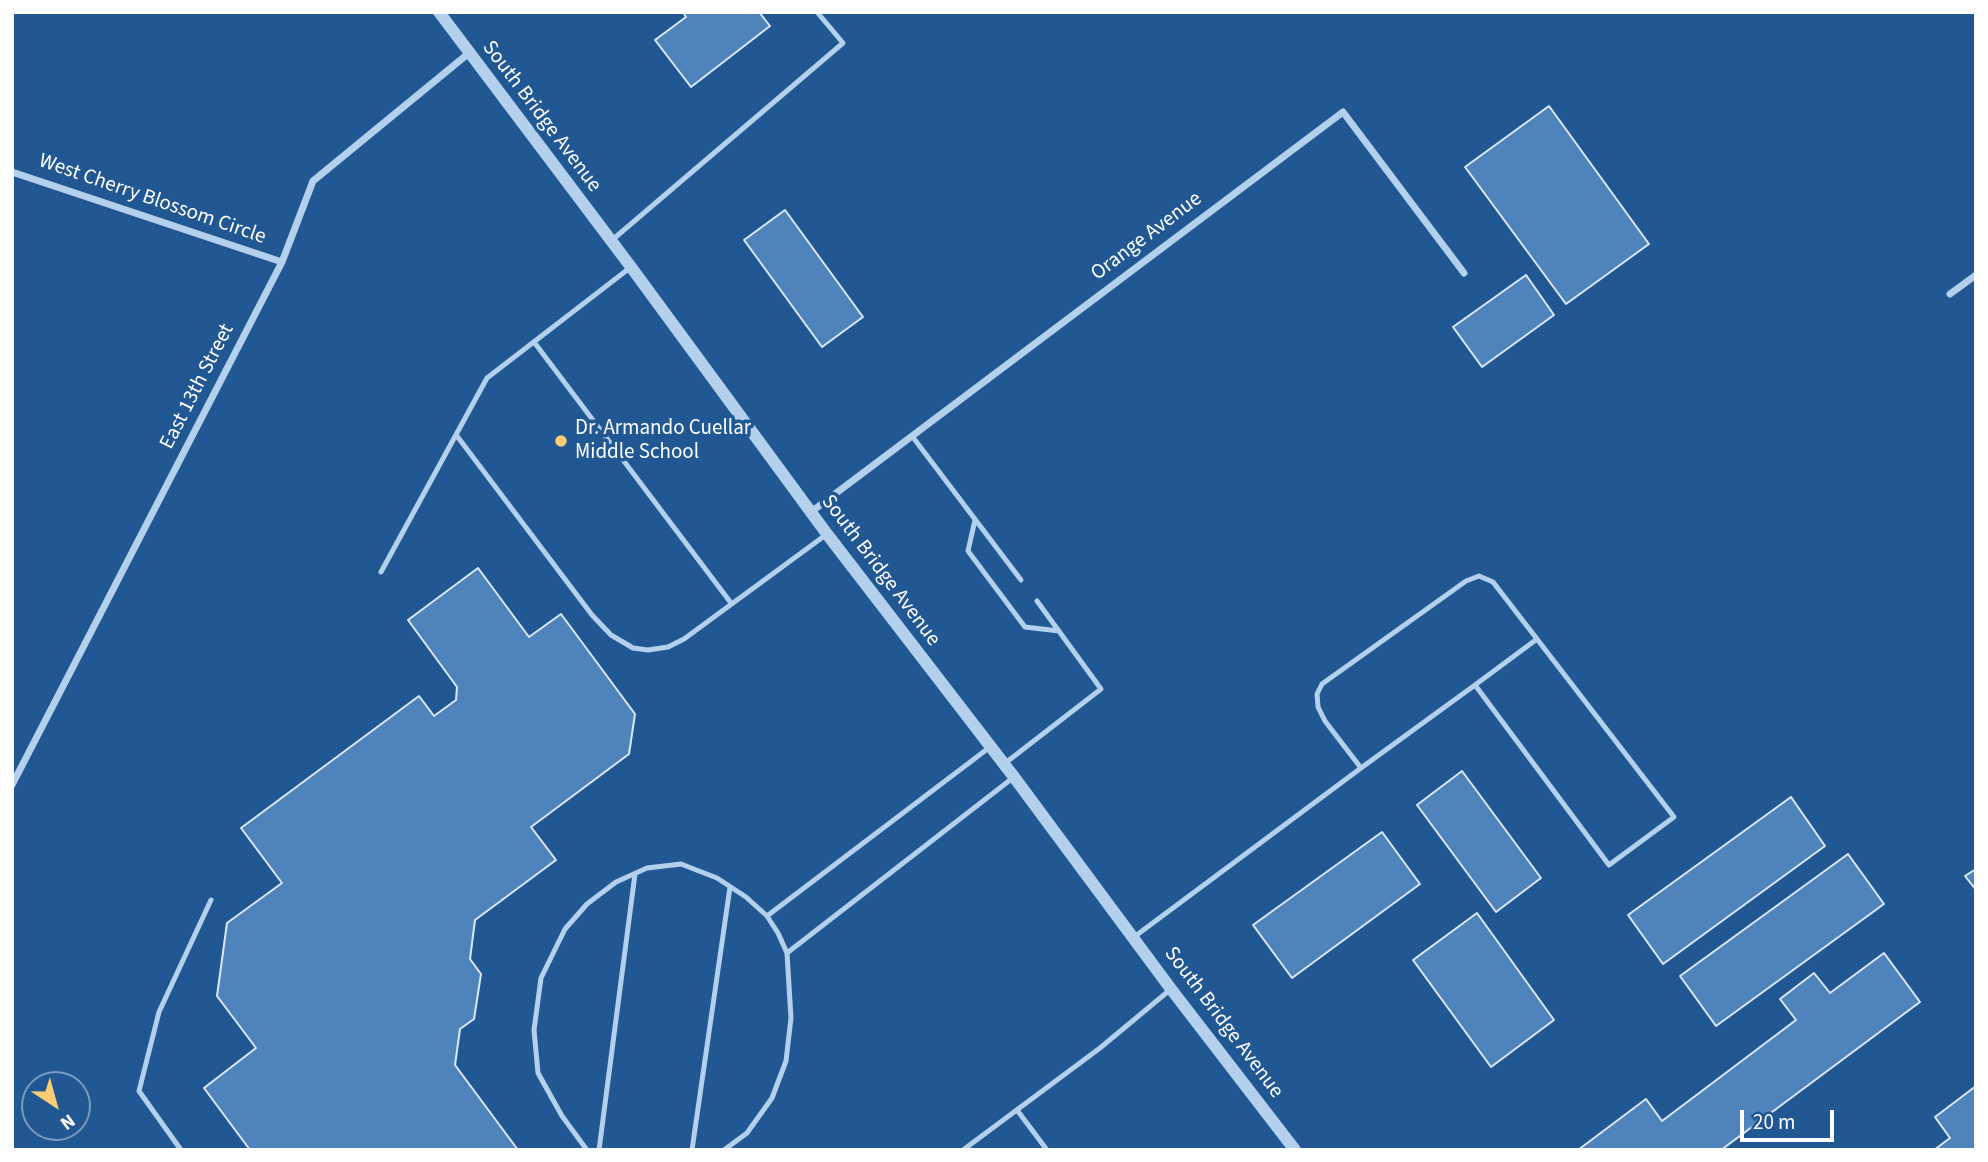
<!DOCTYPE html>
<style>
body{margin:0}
#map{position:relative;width:1988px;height:1162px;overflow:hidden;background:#215893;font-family:"Source Sans 3",sans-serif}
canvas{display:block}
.frame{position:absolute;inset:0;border:14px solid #fff;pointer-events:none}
.north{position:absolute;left:21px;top:1071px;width:70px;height:70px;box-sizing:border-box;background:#215893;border:2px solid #7a9bbe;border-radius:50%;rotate:144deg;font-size:19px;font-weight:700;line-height:28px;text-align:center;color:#fff}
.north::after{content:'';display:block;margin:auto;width:24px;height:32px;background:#facd74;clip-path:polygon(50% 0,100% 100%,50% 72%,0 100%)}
.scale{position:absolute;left:1740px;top:1110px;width:94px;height:32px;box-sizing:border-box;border:4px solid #fff;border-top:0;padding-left:9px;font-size:21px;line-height:24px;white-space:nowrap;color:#fff;-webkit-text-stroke:5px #215893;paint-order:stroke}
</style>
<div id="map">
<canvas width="1988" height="1162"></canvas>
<div class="frame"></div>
<div class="north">N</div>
<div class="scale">20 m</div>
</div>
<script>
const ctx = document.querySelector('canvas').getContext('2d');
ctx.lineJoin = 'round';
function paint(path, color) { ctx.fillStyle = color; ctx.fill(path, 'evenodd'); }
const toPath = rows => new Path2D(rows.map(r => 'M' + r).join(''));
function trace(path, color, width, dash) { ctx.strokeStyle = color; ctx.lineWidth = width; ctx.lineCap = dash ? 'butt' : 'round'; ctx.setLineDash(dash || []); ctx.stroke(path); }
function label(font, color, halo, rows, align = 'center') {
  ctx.font = font + ' "Source Sans 3",sans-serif'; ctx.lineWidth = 7; ctx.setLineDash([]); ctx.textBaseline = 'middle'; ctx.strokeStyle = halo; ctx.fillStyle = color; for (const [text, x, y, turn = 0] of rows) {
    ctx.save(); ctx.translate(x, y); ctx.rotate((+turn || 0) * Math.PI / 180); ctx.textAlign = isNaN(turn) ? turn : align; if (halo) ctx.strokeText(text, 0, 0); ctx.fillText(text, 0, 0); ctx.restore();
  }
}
const building = toPath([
 [683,12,759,12,770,26,691,87,655,40,686,17,683,12],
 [1549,106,1649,244,1566,304,1465,167,1549,106],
 [785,210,863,317,822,347,744,240,785,210],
 [1526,275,1554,315,1482,367,1453,327,1526,275],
 [478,568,529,637,561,614,635,714,629,754,531,827,556,860,475,920,470,959,481,974,474,1019,460,1029,455,1065,518,1150,250,1150,204,1088,256,1048,217,996,227,923,282,883,241,828,419,696,434,716,456,700,457,687,408,620,478,568],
 [1462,771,1541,878,1496,912,1417,805,1462,771],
 [1791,797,1825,846,1663,964,1628,915,1791,797],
 [1382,832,1420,884,1292,978,1253,925,1382,832],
 [1848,854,1884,904,1716,1026,1680,976,1848,854],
 [1976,869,1976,890,1965,876,1976,869],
 [1477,913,1554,1020,1491,1067,1413,960,1477,913],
 [1884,953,1920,1002,1721,1150,1578,1150,1646,1099,1662,1121,1796,1020,1780,999,1814,973,1830,993,1884,953],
 [1976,1086,1976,1150,1934,1150,1950,1138,1935,1117,1976,1086]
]);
const service = toPath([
 [611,241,843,43,817,12],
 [534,342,731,603],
 [457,436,592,615,611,635,633,648,648,650,668,647,684,639,827,534],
 [912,436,1021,580],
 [975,520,968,551,1025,627,1059,631],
 [381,572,487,378,631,267],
 [1004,764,1101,689,1037,601],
 [1361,768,1325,721,1318,707,1317,694,1322,684,1466,581,1479,576,1493,582,1537,639],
 [767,916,990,747],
 [1134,937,1361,768,1475,685,1537,639,1674,817,1609,865,1475,685],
 [787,953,1014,777],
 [1017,1110,1047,1150],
 [181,1150,139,1091,159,1012,211,900],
 [587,1150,562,1116,538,1073,534,1030,541,978,565,929,587,904,616,882,647,868,681,864,717,878,746,897,767,916,778,933,787,953,791,1018,786,1061,772,1098,747,1133,724,1150],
 [599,1150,635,874],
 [692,1150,730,887],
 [963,1150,1100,1048,1171,989]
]);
const minor = toPath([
 [12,172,282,262],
 [1950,294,1976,275],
 [811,512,1343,112,1464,273],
 [12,785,282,262,313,181,469,53]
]);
const tertiary = toPath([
 [439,12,631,267,827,534,1014,777,1171,989,1295,1150]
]);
const markers = [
 [561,441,7,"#facd74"]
];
const streetNames = [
 ["South Bridge Avenue",541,117,53],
 ["West Cherry Blossom Circle",152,200,19],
 ["Orange Avenue",1147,237,-37],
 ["East 13th Street",198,387,-63],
 ["South Bridge Avenue",880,571,53],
 ["South Bridge Avenue",1223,1023,53]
];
const poiNames = [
 ["Dr. Armando Cuellar",575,429],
 ["Middle School",575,453]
];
paint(building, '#4e83bb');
trace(building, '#d9e9fa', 2);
trace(service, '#b3d0ed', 5);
trace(minor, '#b3d0ed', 7);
trace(tertiary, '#b3d0ed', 12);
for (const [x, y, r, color] of markers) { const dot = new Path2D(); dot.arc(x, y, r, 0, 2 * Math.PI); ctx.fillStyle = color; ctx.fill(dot); trace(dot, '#215893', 2.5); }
label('21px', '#fff', '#215893', streetNames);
label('21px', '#fff', '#215893', poiNames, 'left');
</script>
